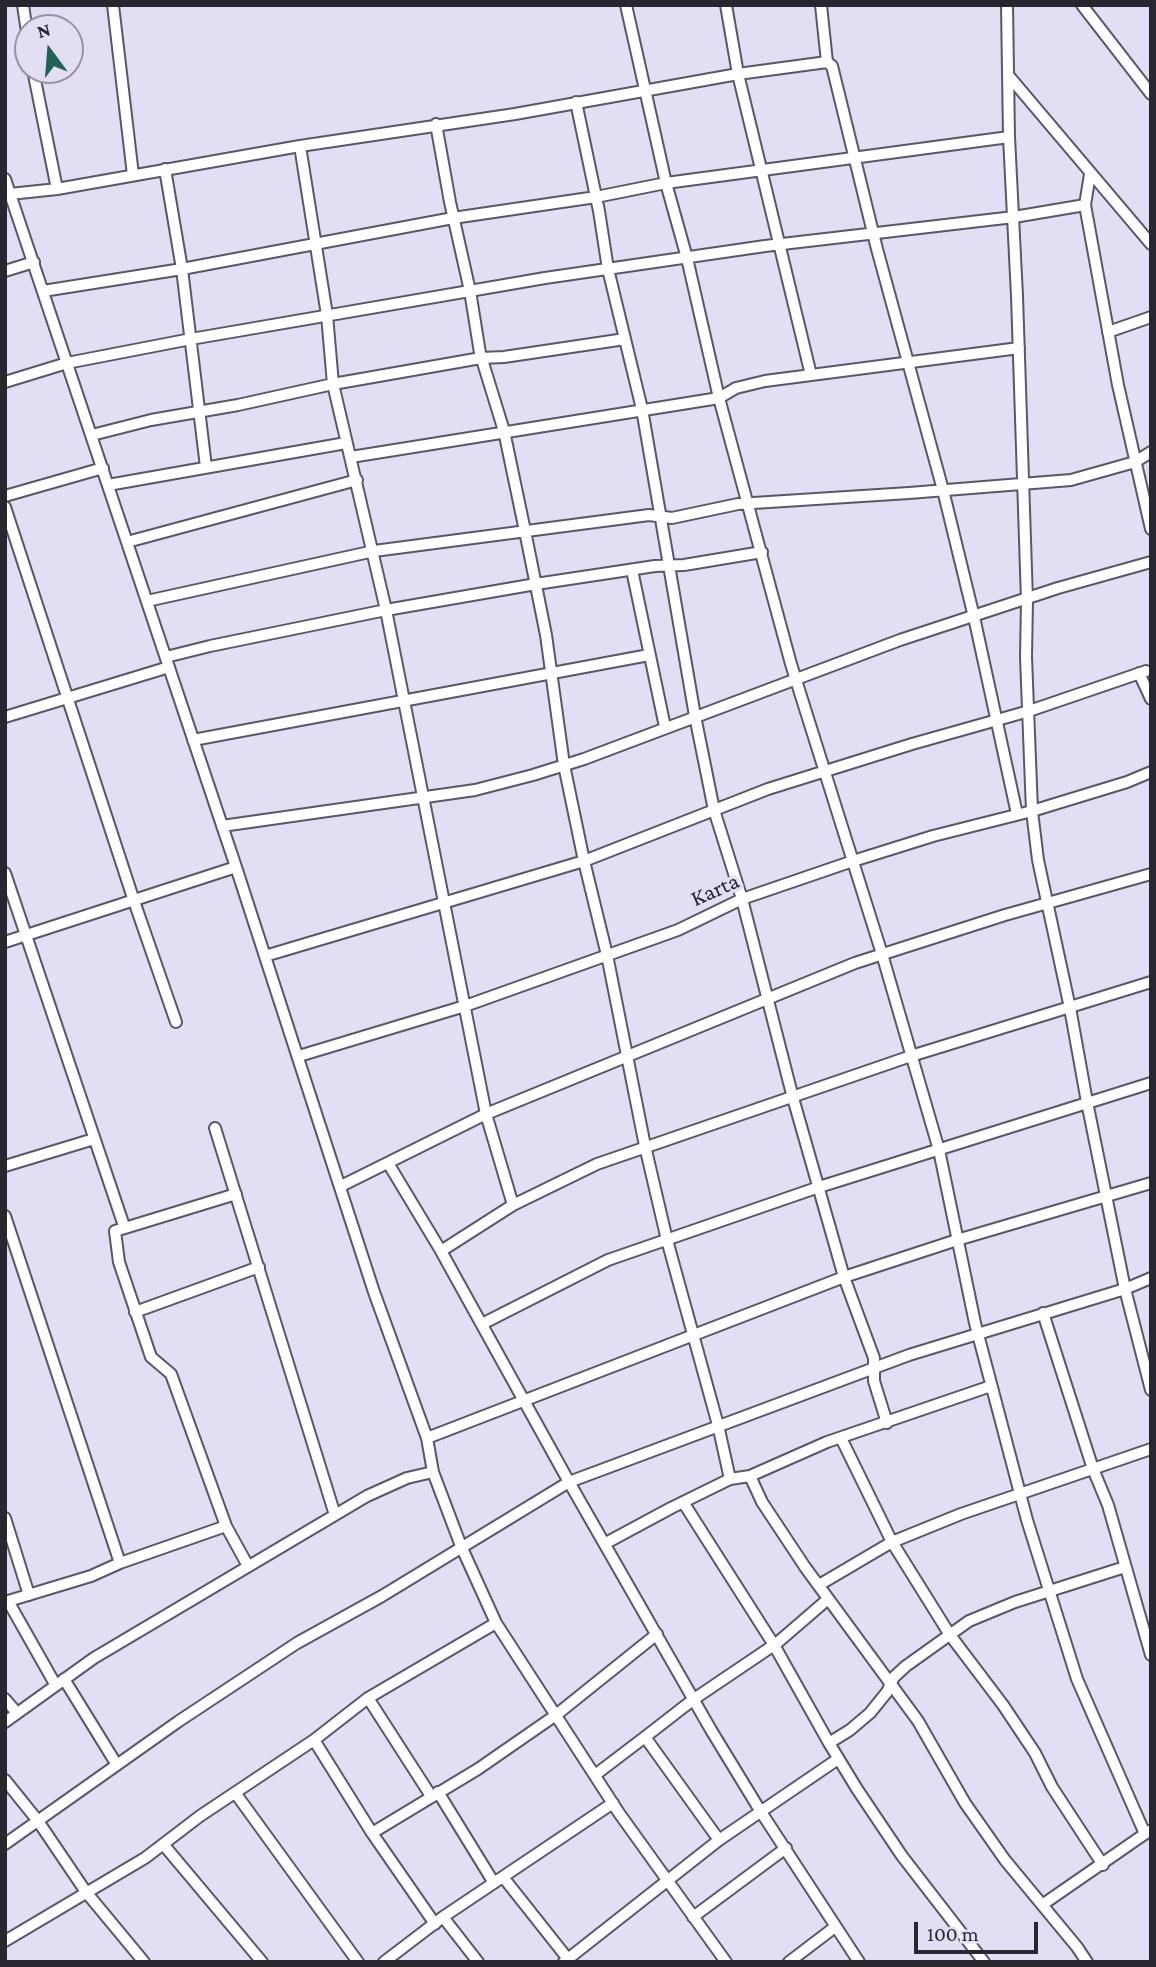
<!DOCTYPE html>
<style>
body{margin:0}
#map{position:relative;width:1156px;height:1967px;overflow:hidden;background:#e2def3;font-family:"Crimson Pro",serif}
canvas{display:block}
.frame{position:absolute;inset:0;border:7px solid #28262e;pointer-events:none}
.north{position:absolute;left:14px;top:14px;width:70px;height:70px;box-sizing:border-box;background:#e2def3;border:2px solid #9894a4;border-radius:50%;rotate:344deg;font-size:19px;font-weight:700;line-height:28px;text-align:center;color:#28262e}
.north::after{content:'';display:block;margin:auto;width:24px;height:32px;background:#1f6455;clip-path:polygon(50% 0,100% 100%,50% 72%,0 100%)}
.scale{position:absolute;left:914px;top:1922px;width:124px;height:32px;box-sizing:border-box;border:4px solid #28262e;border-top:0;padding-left:9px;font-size:21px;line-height:24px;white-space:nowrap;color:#28262e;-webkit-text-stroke:5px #e2def3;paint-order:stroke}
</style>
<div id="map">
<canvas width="1156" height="1967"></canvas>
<div class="frame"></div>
<div class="north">N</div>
<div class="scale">100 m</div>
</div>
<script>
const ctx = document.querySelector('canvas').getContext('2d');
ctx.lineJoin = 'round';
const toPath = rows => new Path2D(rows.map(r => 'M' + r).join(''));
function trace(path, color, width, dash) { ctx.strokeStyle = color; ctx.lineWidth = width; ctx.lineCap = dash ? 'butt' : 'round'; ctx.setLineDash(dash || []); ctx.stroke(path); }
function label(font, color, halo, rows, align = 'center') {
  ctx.font = font + ' "Crimson Pro",serif'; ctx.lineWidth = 7; ctx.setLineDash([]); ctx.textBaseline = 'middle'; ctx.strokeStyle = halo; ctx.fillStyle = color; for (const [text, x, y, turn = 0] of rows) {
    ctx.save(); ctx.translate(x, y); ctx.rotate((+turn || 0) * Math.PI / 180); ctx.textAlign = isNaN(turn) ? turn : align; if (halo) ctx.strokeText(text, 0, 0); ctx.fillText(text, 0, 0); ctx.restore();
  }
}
const minor = toPath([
 [23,5,28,39],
 [113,5,133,175],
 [626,5,666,183,687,258,719,398,791,664,882,954,939,1150,975,1323,1027,1520,1077,1679,1145,1834],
 [726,5,738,74,811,375],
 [821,5,827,62,832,66,834,74,877,249,943,490,974,617,1017,814],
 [1007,5,1009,137,1017,296,1027,600,1026,657,1032,811,1038,860,1070,1008,1087,1102,1125,1289,1151,1390],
 [1082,5,1151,94],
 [33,70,57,189],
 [1008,75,1151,244],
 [576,102,599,211,608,269,642,409,695,716,714,810,742,899,793,1098,844,1277,874,1358,874,1381,887,1423],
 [436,124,450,202,470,291,480,353,504,431,525,531,546,635,564,765,584,861,607,955,645,1146,667,1240,718,1425,730,1479],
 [300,146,327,315,333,384,386,610,486,1114,513,1205],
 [165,169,182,269,206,467],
 [1090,174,1085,205,1118,385,1151,529],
 [5,179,236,867,374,1292,427,1438,433,1472,461,1546,496,1623,619,1813,726,1962],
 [10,194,57,189,300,146,515,114,738,74,827,62],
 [5,271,34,262],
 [43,291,182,269,453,218,596,197,666,183,1009,137],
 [1108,332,1151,317],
 [5,382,67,363,191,339,545,278,765,246,1014,217,1085,205],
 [92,435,151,420,238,405,333,384,481,358,504,357,625,339],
 [351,457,719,398,736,388,765,381,1019,348],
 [108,485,346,443],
 [5,496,103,468],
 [5,507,134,901,176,1022],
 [127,542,357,480],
 [632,570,665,727],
 [147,601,374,551,649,515,672,518,738,504,909,493,1071,480,1135,462,1151,452],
 [166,657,210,646,386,610,536,584,655,566,684,565,762,552],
 [1139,673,1151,699],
 [5,717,169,667],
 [193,740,649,655],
 [222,826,475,790,533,775,584,759,900,640,1058,588,1151,562],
 [5,873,124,1226],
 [5,942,236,867],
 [265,956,584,861,768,789,912,744,1029,711,1146,671],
 [299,1056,465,1006,678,930,742,899,853,861,933,836,1032,811,1127,782,1151,772],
 [215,1128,335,1515,367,1496,407,1478,433,1472],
 [388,1163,441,1251,569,1482,711,1730,761,1812,859,1962],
 [5,1166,94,1139],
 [341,1186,486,1114,855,963,1005,915,1151,874],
 [236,1194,115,1231,119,1262,151,1357,171,1374,226,1526,248,1566],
 [5,1216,120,1563],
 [441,1251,513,1205,597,1164,911,1056,1151,982],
 [135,1312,259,1267],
 [1043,1313,1093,1469,1108,1505,1151,1655],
 [482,1324,608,1260,819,1187,1151,1083],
 [427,1438,844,1277,957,1240,1151,1183],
 [841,1438,892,1542,950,1635,1003,1705,1035,1753,1052,1787,1103,1865],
 [750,1476,762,1502,805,1567,918,1721,965,1803,1005,1860,1077,1947,1087,1962],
 [683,1502,774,1645,829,1743,857,1789,902,1856,984,1962],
 [5,1518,29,1595],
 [606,1543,671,1508,730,1479,750,1476,827,1442,991,1386],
 [819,1585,892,1542,961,1514,1151,1449],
 [8,1601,55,1684],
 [5,1602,91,1576,120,1563,226,1526],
 [64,1679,117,1765],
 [368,1698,431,1796],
 [5,1699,17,1713],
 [5,1722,94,1658,335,1515],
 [645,1737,694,1699,777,1643,828,1599],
 [314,1740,372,1833,435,1924],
 [829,1743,850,1730,870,1713,887,1692,894,1677,906,1666,969,1621,1015,1602,1125,1567],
 [595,1775,645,1737,719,1840],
 [5,1780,38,1821,86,1892,144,1962],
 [438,1792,494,1883],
 [236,1794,358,1962],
 [372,1833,478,1769,556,1715,657,1634],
 [5,1844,179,1721,297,1643,382,1596,569,1482,909,1355,1125,1289,1151,1278],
 [163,1844,262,1962],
 [503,1877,568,1959],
 [1042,1905,1149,1831],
 [443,1917,478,1962],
 [693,1917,786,1848],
 [5,1941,145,1858,200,1816,314,1740,368,1698,496,1623],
 [384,1962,443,1917,613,1803],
 [564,1962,719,1840,838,1759],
 [789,1962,835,1927]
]);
const streetNames = [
 ["Karta",715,890,-24]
];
trace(minor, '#5a5768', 14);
trace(minor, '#fff', 10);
label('23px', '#28262e', '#e2def3', streetNames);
</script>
